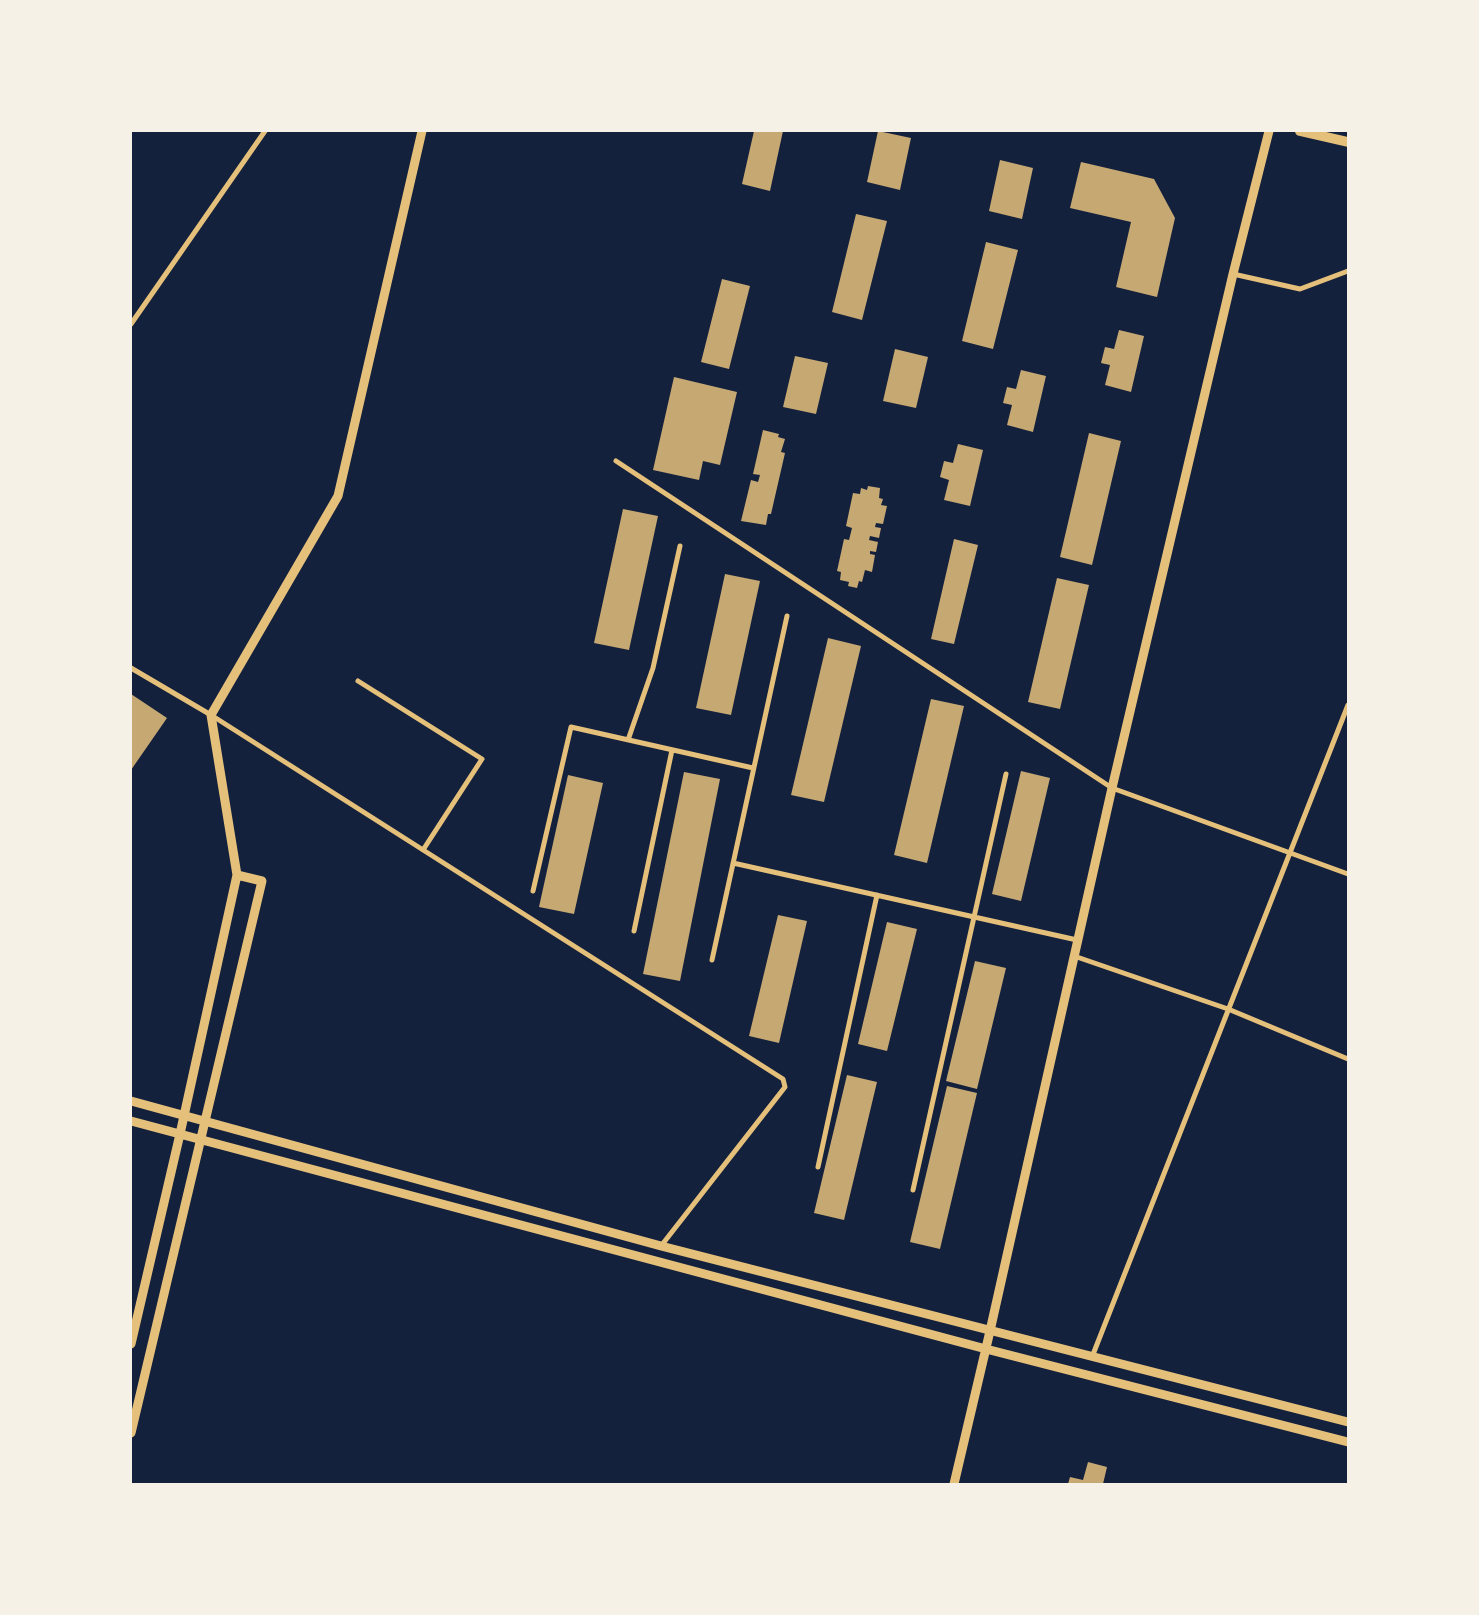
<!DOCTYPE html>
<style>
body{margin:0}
#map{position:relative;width:1479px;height:1615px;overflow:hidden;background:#14213d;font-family:Quicksand,sans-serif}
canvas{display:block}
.frame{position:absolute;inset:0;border:132px solid #f6f1e7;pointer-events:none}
</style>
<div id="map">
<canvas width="1479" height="1615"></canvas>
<div class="frame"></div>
</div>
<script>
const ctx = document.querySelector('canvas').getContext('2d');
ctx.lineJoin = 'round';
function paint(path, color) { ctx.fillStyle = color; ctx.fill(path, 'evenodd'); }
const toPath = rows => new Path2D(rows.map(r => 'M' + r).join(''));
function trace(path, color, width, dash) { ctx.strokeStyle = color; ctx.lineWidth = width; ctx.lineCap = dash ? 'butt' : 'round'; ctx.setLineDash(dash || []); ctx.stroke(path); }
const building = toPath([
 [754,131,783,131,770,191,742,184],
 [878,131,911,138,900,190,867,182],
 [1000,160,1033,168,1022,219,989,211],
 [1081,162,1154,179,1175,218,1157,297,1116,287,1131,222,1070,208],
 [856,214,887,221,862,320,832,312],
 [986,242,1018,250,993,349,962,341],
 [722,279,750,286,729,369,701,362],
 [1119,330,1144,336,1131,392,1105,385,1110,365,1101,363,1105,347,1114,349],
 [895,349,928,357,916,408,883,401],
 [795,356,828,363,816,414,783,407],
 [1021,370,1046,376,1033,432,1007,425,1012,405,1003,403,1007,387,1016,389],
 [674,377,737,392,720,465,703,461,699,480,653,470],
 [763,430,779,434,778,437,785,439,781,452,785,453,771,514,768,514,766,525,741,521,751,480,758,482,760,475,753,474],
 [1089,433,1121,441,1092,565,1060,557],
 [958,444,983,450,970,506,944,500,949,480,940,477,944,461,953,463],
 [868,486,880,488,879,498,883,499,881,505,887,506,883,524,876,523,875,527,881,528,879,538,870,536,869,540,878,542,876,552,870,551,870,554,875,555,872,572,865,570,862,582,859,581,857,588,848,586,849,582,840,580,841,572,837,571,844,539,849,540,852,528,846,526,853,493,860,494,861,488,867,490],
 [623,509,658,516,629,650,594,643],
 [954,539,978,545,954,644,931,639],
 [725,574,760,581,731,715,696,708],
 [1057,578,1089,585,1060,709,1028,702],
 [828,638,861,646,824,802,791,795],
 [131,694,167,718,131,770],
 [931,699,964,706,927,863,894,855],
 [1021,771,1050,778,1021,901,992,894],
 [684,772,720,779,680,981,643,974],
 [568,775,603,783,574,914,539,907],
 [778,915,807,921,779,1043,749,1036],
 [887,922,917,929,887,1051,858,1044],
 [975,961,1006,968,977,1089,946,1081],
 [847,1075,877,1082,844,1220,814,1213],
 [947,1086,977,1093,940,1249,910,1242],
 [1088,1462,1107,1467,1103,1484,1068,1484,1070,1477,1083,1480]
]);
const minor = toPath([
 [1233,274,1300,289,1348,271],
 [131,324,265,131],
 [616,461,1112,788,1348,874],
 [131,668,211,715,783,1079,785,1087,661,1246],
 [358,681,482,759,423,850],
 [628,740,653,668,680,546],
 [733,863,1077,940],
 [533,891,571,727,753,768],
 [634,931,672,750],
 [1074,956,1228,1009,1348,1059],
 [712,960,787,616],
 [818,1167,877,895],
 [913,1190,1006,774],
 [1092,1357,1348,705]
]);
const tertiary = toPath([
 [131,1101,661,1246,1348,1422],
 [131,1121,986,1349,1348,1442],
 [131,1344,180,1134,237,875,211,715,338,496,422,131],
 [131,1433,262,881,237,875],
 [954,1484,990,1331,1112,788,1233,274,1269,131]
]);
const secondary = toPath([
 [1300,131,1348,142]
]);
paint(building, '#c6a872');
trace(minor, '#e5c07b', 5);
trace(tertiary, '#e5c07b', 9);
trace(secondary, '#e5c07b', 10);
</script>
